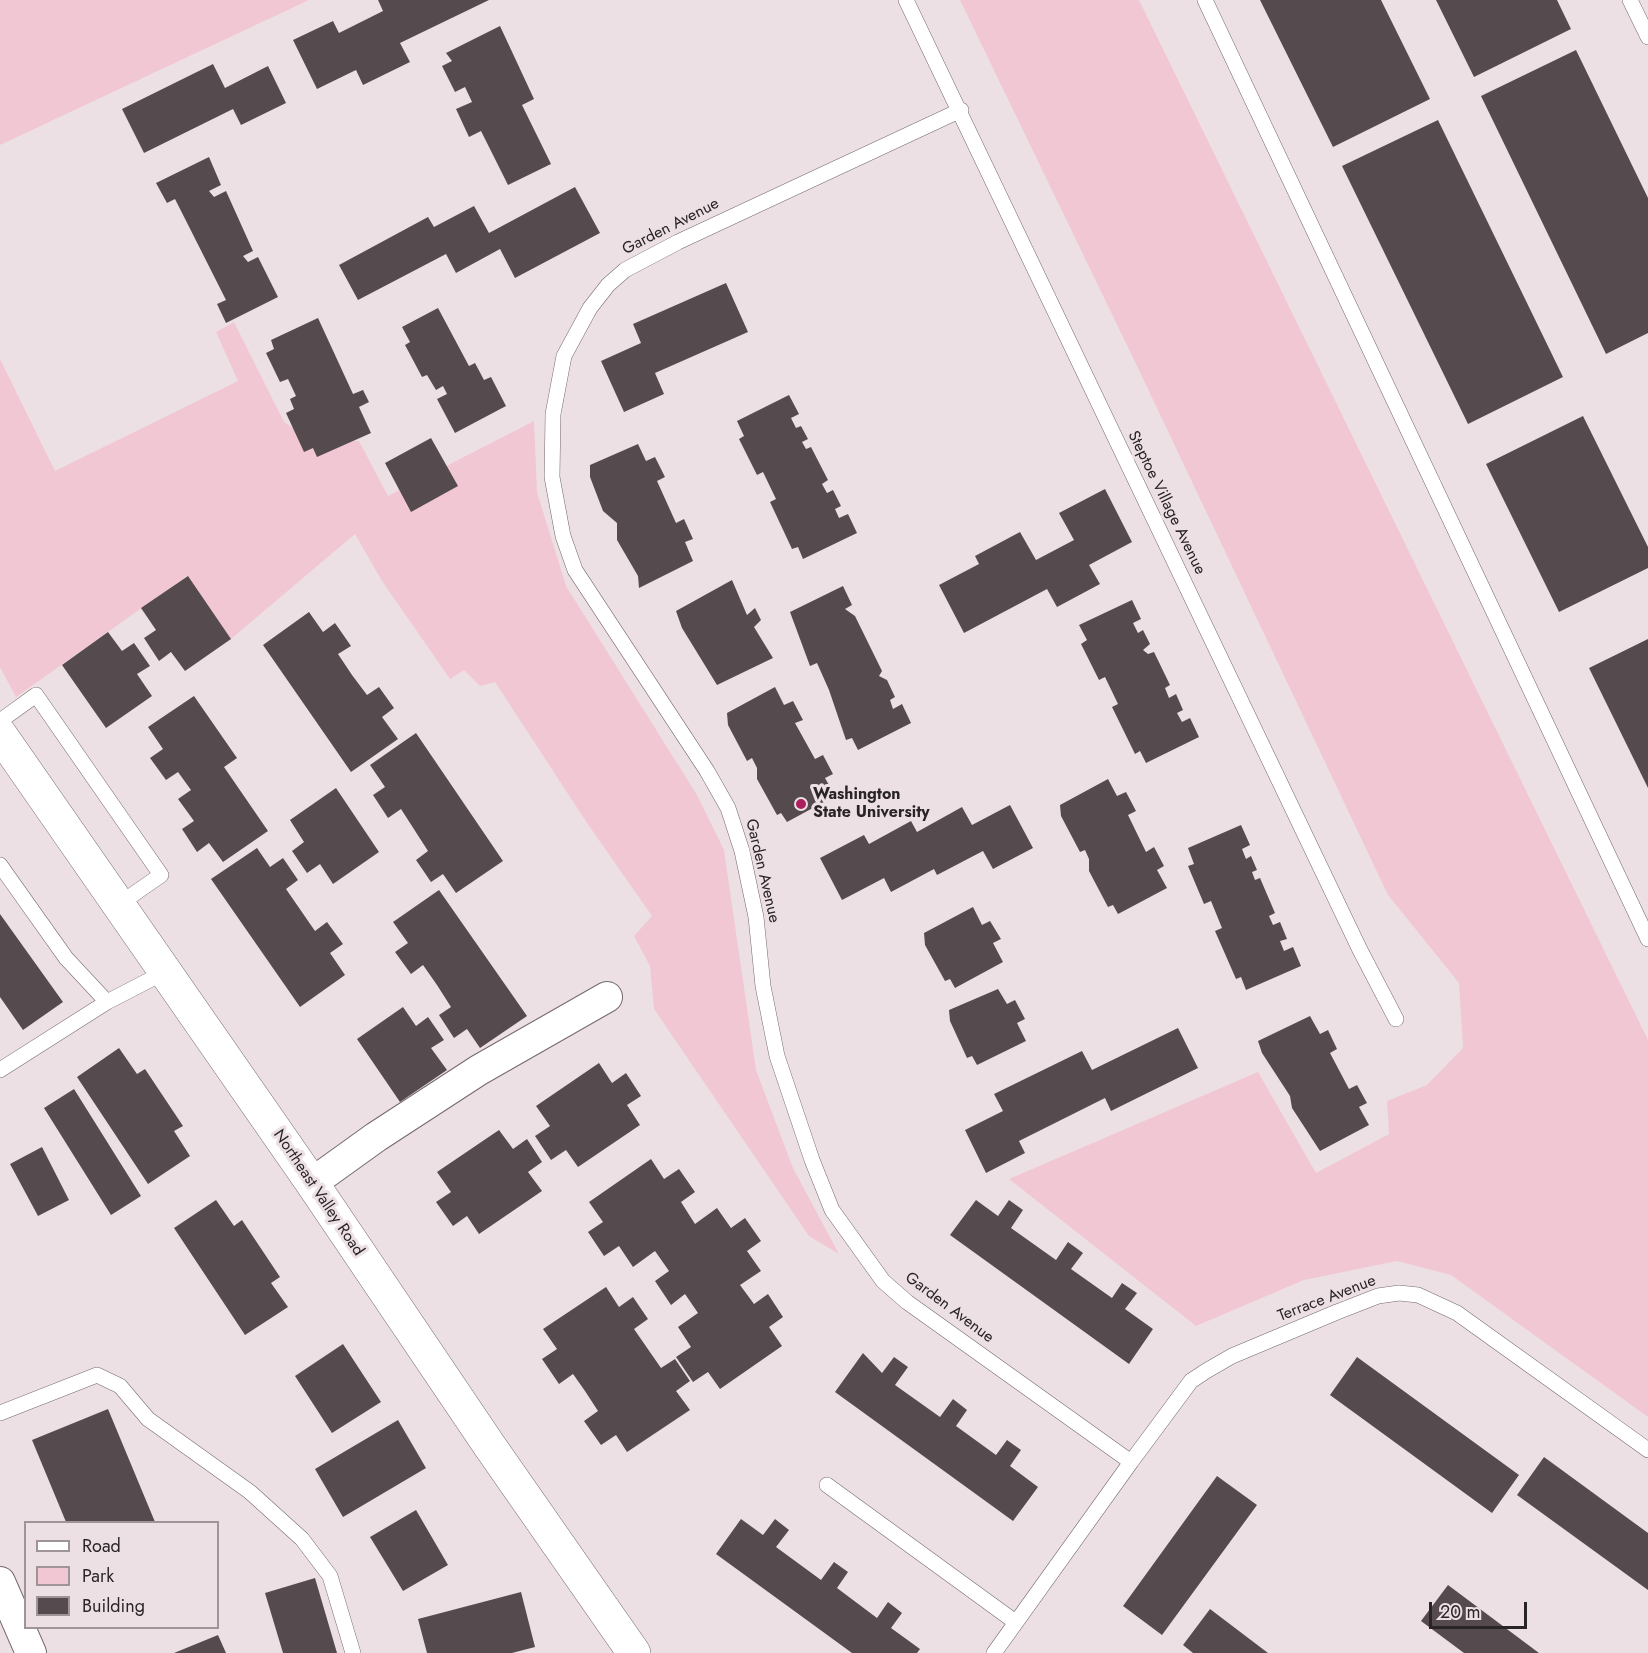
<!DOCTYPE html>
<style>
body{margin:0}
#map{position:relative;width:1648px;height:1653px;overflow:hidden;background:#ede0e4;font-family:Jost,sans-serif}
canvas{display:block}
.legend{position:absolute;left:24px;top:1521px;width:195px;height:108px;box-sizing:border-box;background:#ede0e4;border:2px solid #9f9598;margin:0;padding:8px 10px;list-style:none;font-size:18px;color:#292526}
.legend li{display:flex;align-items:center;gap:12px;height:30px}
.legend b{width:30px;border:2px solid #9f9598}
.scale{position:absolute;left:1429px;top:1602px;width:98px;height:27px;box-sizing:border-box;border:3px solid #292526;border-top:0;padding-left:8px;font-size:18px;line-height:21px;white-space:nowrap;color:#292526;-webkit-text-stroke:4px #ede0e4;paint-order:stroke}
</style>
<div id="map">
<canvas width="1648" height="1653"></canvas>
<ul class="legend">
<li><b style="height:8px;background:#fff"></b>Road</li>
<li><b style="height:16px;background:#f1c7d3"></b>Park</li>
<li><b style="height:16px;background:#554b4e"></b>Building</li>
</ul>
<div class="scale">20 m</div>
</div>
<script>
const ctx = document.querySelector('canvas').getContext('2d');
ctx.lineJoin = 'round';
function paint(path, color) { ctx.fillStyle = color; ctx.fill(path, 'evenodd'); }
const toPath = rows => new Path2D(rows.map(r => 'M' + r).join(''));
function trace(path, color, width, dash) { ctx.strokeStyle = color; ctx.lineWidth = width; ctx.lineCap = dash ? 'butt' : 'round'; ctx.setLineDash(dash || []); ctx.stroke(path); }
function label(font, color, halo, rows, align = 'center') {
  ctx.font = font + ' Jost,sans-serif'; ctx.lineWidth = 6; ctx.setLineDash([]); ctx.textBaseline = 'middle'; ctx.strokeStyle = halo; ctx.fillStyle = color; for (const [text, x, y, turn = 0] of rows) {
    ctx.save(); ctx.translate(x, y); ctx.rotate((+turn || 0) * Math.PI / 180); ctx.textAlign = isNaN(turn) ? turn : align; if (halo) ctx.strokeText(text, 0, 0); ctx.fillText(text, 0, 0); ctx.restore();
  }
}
const green = toPath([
 [0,0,309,0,0,145],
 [960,0,1139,0,1648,1040,1648,1417,1451,1275,1397,1261,1304,1280,1196,1326,1009,1179,1258,1072,1316,1173,1389,1134,1387,1101,1427,1085,1463,1048,1459,983,1388,895,1137,366],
 [234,322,284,422,314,442,359,441,388,496,534,421,537,492,566,586,697,795,724,850,756,1070,793,1168,839,1254,809,1236,654,1009,650,966,634,936,652,916,587,823,495,682,480,686,464,670,450,679,382,581,355,534,231,639,187,576,16,697,0,667,0,359,55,471,238,381,216,332]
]);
const building = toPath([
 [378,0,489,0,400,43,410,62,363,85,356,70,317,89,293,40,333,21,339,33,383,11],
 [1260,0,1381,0,1430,99,1333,147],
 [1436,0,1557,0,1571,29,1474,77],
 [500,26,534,99,522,105,551,164,508,185,481,131,469,137,456,109,472,102,465,87,455,92,442,66,452,61,446,53],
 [1576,50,1648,198,1648,333,1606,354,1481,96],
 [213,64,225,88,268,66,286,103,241,125,233,109,144,153,122,109],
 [1438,120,1563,377,1468,424,1342,166],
 [209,157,221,185,209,191,214,197,226,191,253,251,243,256,248,262,258,257,278,297,226,323,217,304,226,300,175,199,167,203,156,183],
 [575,187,600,233,515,278,500,249,456,273,446,254,358,300,339,265,428,217,434,227,474,206,489,233],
 [726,283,748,332,655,373,664,394,624,412,601,361,641,343,633,324],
 [438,308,469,366,475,363,484,380,491,377,506,406,455,433,437,399,447,394,443,386,436,390,427,375,422,377,405,345,410,342,402,327],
 [318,318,353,394,363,390,369,402,359,407,371,433,317,457,313,448,304,452,286,413,294,409,290,399,296,396,288,379,280,382,266,353,274,349,271,340],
 [789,395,799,414,791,418,796,428,801,426,808,439,802,442,806,449,811,447,828,480,822,484,827,493,833,490,841,506,835,509,839,518,848,514,857,533,803,559,798,547,792,549,770,502,776,499,763,472,757,475,739,439,744,436,737,421],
 [1583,416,1648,547,1648,568,1559,612,1486,464],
 [431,438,458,486,411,512,385,463],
 [638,444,646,461,655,457,665,477,657,481,676,523,684,519,693,539,685,542,693,561,639,588,638,576,617,540,617,523,603,511,590,477,590,465],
 [1105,489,1132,542,1089,565,1100,584,1057,607,1047,589,964,633,939,585,979,564,975,556,1020,532,1036,560,1074,540,1059,513],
 [188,576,231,639,185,671,171,652,159,661,144,638,156,630,141,608],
 [732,580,747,615,755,608,761,620,754,627,773,658,717,685,682,628,676,611],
 [843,586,852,605,845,609,855,616,882,671,879,676,887,680,895,697,890,700,893,709,902,704,911,723,858,750,852,738,846,740,829,690,817,663,810,666,790,612],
 [1132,600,1141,619,1133,623,1138,633,1143,630,1150,644,1143,650,1148,654,1154,652,1170,685,1165,688,1169,698,1176,694,1183,710,1177,713,1182,722,1190,718,1199,737,1146,763,1140,751,1135,754,1112,707,1118,704,1105,677,1099,680,1081,644,1087,640,1079,625],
 [309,612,323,632,335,623,351,646,338,654,352,675,367,695,379,687,394,708,382,717,398,739,351,772,263,645],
 [108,632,122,651,134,643,150,666,137,674,152,696,106,728,62,665],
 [1648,639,1648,788,1589,668],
 [775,687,784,705,793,701,803,720,795,723,815,759,823,755,833,774,825,778,835,796,787,822,781,813,777,815,757,779,757,768,752,758,747,761,728,725,727,713],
 [194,696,237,758,224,767,268,831,223,862,209,843,197,852,182,829,194,821,178,799,191,790,178,772,166,780,150,758,163,749,148,727],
 [416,733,503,861,456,893,443,874,431,882,416,860,428,851,401,809,388,818,373,795,385,787,370,765],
 [1108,779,1117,796,1126,792,1136,811,1128,815,1146,852,1154,847,1164,866,1157,870,1167,888,1118,914,1113,905,1108,907,1089,871,1089,859,1085,850,1080,852,1061,816,1060,805],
 [336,788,379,852,333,884,320,864,307,873,292,851,304,842,290,820],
 [1010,805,1033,848,993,869,983,851,937,875,934,869,891,892,884,878,842,900,820,858,864,835,869,844,911,821,917,832,962,807,972,825],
 [1241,825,1250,845,1242,849,1246,859,1251,856,1257,870,1252,872,1255,880,1260,878,1275,913,1269,916,1273,925,1280,922,1287,939,1280,941,1284,951,1293,947,1301,966,1246,990,1241,977,1236,979,1215,931,1222,928,1211,901,1204,904,1188,866,1194,864,1188,848],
 [257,848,270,867,283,858,298,880,286,889,315,931,327,922,343,944,330,953,345,975,300,1007,211,879],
 [439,890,527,1016,480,1048,467,1029,454,1038,439,1015,451,1007,437,985,423,965,411,974,395,952,408,943,393,922],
 [973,907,982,925,990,921,1001,939,993,943,1003,962,955,988,950,979,945,981,925,945,924,933],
 [0,914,63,1002,23,1030,0,997],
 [998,989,1007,1004,1015,1000,1025,1019,1017,1023,1026,1041,977,1065,972,1056,967,1058,950,1021,949,1010],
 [403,1007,416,1026,428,1017,444,1040,431,1048,447,1070,400,1102,357,1039],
 [1310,1016,1320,1034,1328,1030,1337,1049,1330,1053,1349,1089,1357,1085,1367,1103,1359,1107,1369,1125,1320,1151,1292,1108,1290,1096,1262,1053,1258,1041],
 [1178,1028,1198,1068,1111,1111,1105,1098,1019,1141,1025,1153,986,1173,965,1130,1003,1111,994,1094,1082,1051,1092,1070],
 [119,1048,137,1074,145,1069,183,1126,174,1131,190,1156,148,1184,77,1077],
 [599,1063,612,1083,626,1073,641,1096,627,1105,640,1125,578,1167,566,1150,551,1160,535,1136,550,1126,536,1106],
 [74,1089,141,1196,111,1215,44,1108],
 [499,1130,513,1149,527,1139,542,1162,528,1172,542,1191,479,1234,467,1216,453,1226,436,1202,451,1192,437,1172],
 [42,1147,69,1200,38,1216,10,1164],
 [651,1159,664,1179,679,1169,695,1192,681,1202,695,1224,717,1208,731,1228,745,1218,761,1241,747,1251,761,1271,740,1285,754,1304,768,1294,783,1317,769,1327,782,1346,720,1389,708,1372,693,1382,676,1357,691,1347,678,1327,698,1313,685,1294,671,1305,655,1281,669,1271,655,1251,633,1267,619,1246,604,1256,588,1232,603,1222,589,1202],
 [216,1200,234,1226,242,1220,280,1277,271,1283,288,1307,245,1335,174,1228],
 [976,1200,998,1216,1009,1200,1023,1210,1011,1228,1056,1260,1068,1242,1083,1253,1071,1269,1112,1298,1122,1283,1137,1293,1125,1309,1153,1329,1129,1364,950,1235],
 [606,1287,619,1307,633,1297,648,1319,634,1329,661,1368,675,1359,690,1381,676,1391,690,1410,627,1452,616,1435,601,1445,584,1421,598,1411,585,1391,573,1374,559,1384,542,1359,557,1349,543,1329],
 [343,1344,381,1402,332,1433,295,1376],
 [863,1353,882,1373,894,1357,908,1367,895,1385,940,1417,953,1399,967,1410,956,1426,996,1455,1007,1440,1021,1450,1010,1466,1038,1487,1013,1521,835,1392],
 [1357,1357,1519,1475,1492,1513,1330,1395],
 [108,1409,155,1522,66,1522,32,1440],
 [398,1420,426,1468,343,1517,315,1469],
 [1544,1457,1648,1533,1648,1590,1517,1495],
 [1217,1476,1257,1505,1162,1635,1123,1606],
 [416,1510,448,1565,403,1591,370,1537],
 [741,1519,763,1535,775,1519,789,1530,776,1547,821,1580,834,1562,848,1572,837,1588,877,1618,888,1602,902,1613,891,1628,920,1649,917,1653,852,1653,716,1554],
 [315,1578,337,1653,283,1653,265,1593],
 [1448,1585,1539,1653,1464,1653,1421,1621],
 [521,1592,535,1647,512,1653,427,1653,418,1619],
 [1210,1609,1268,1653,1193,1653,1183,1645],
 [218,1635,226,1653,174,1653]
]);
const service = toPath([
 [906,0,1360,950,1396,1019],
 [1205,0,1648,939],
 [1630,0,1648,37],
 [961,110,678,242,625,270,608,285,590,308,564,356,553,414,552,477,563,536,575,570,707,771,728,808,742,851,756,917,763,986,777,1056,812,1160,832,1210,883,1281,907,1302,1131,1462,994,1653],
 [0,721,36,695,161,875,118,905],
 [0,865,66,958,107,1002],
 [0,1070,107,1002,165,972],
 [0,1413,97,1375,120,1386,148,1419,250,1492,302,1539,330,1576,353,1653],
 [1131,1462,1191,1381,1206,1371,1232,1356,1337,1312,1378,1296,1399,1293,1418,1295,1457,1313,1648,1450],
 [827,1485,1014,1621]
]);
const minor = toPath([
 [312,1183,376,1137,479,1070,607,997],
 [0,1582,31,1653]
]);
const tertiary = toPath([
 [0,734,312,1183,489,1445,634,1653]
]);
const markers = [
 [801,804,6,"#ab1f5f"]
];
const streetNames = [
 ["Garden Avenue",671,227,-27],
 ["Steptoe Village Avenue",1166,503,64],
 ["Garden Avenue",762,871,77],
 ["Northeast Valley Road",318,1193,56],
 ["Terrace Avenue",1327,1299,-21],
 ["Garden Avenue",949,1308,37]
];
const poiNames = [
 ["Washington",813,795],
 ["State University",813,813]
];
paint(green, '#f1c7d3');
paint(building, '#554b4e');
trace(service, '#74696c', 16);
trace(minor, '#74696c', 32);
trace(tertiary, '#74696c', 34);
trace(service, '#fff', 15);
trace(minor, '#fff', 30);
trace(tertiary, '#fff', 33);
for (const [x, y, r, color] of markers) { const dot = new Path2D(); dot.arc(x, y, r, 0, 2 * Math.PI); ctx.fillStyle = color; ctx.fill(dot); trace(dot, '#ede0e4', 2); }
label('16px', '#292526', '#ede0e4', streetNames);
label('bold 16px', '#292526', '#ede0e4', poiNames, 'left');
</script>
